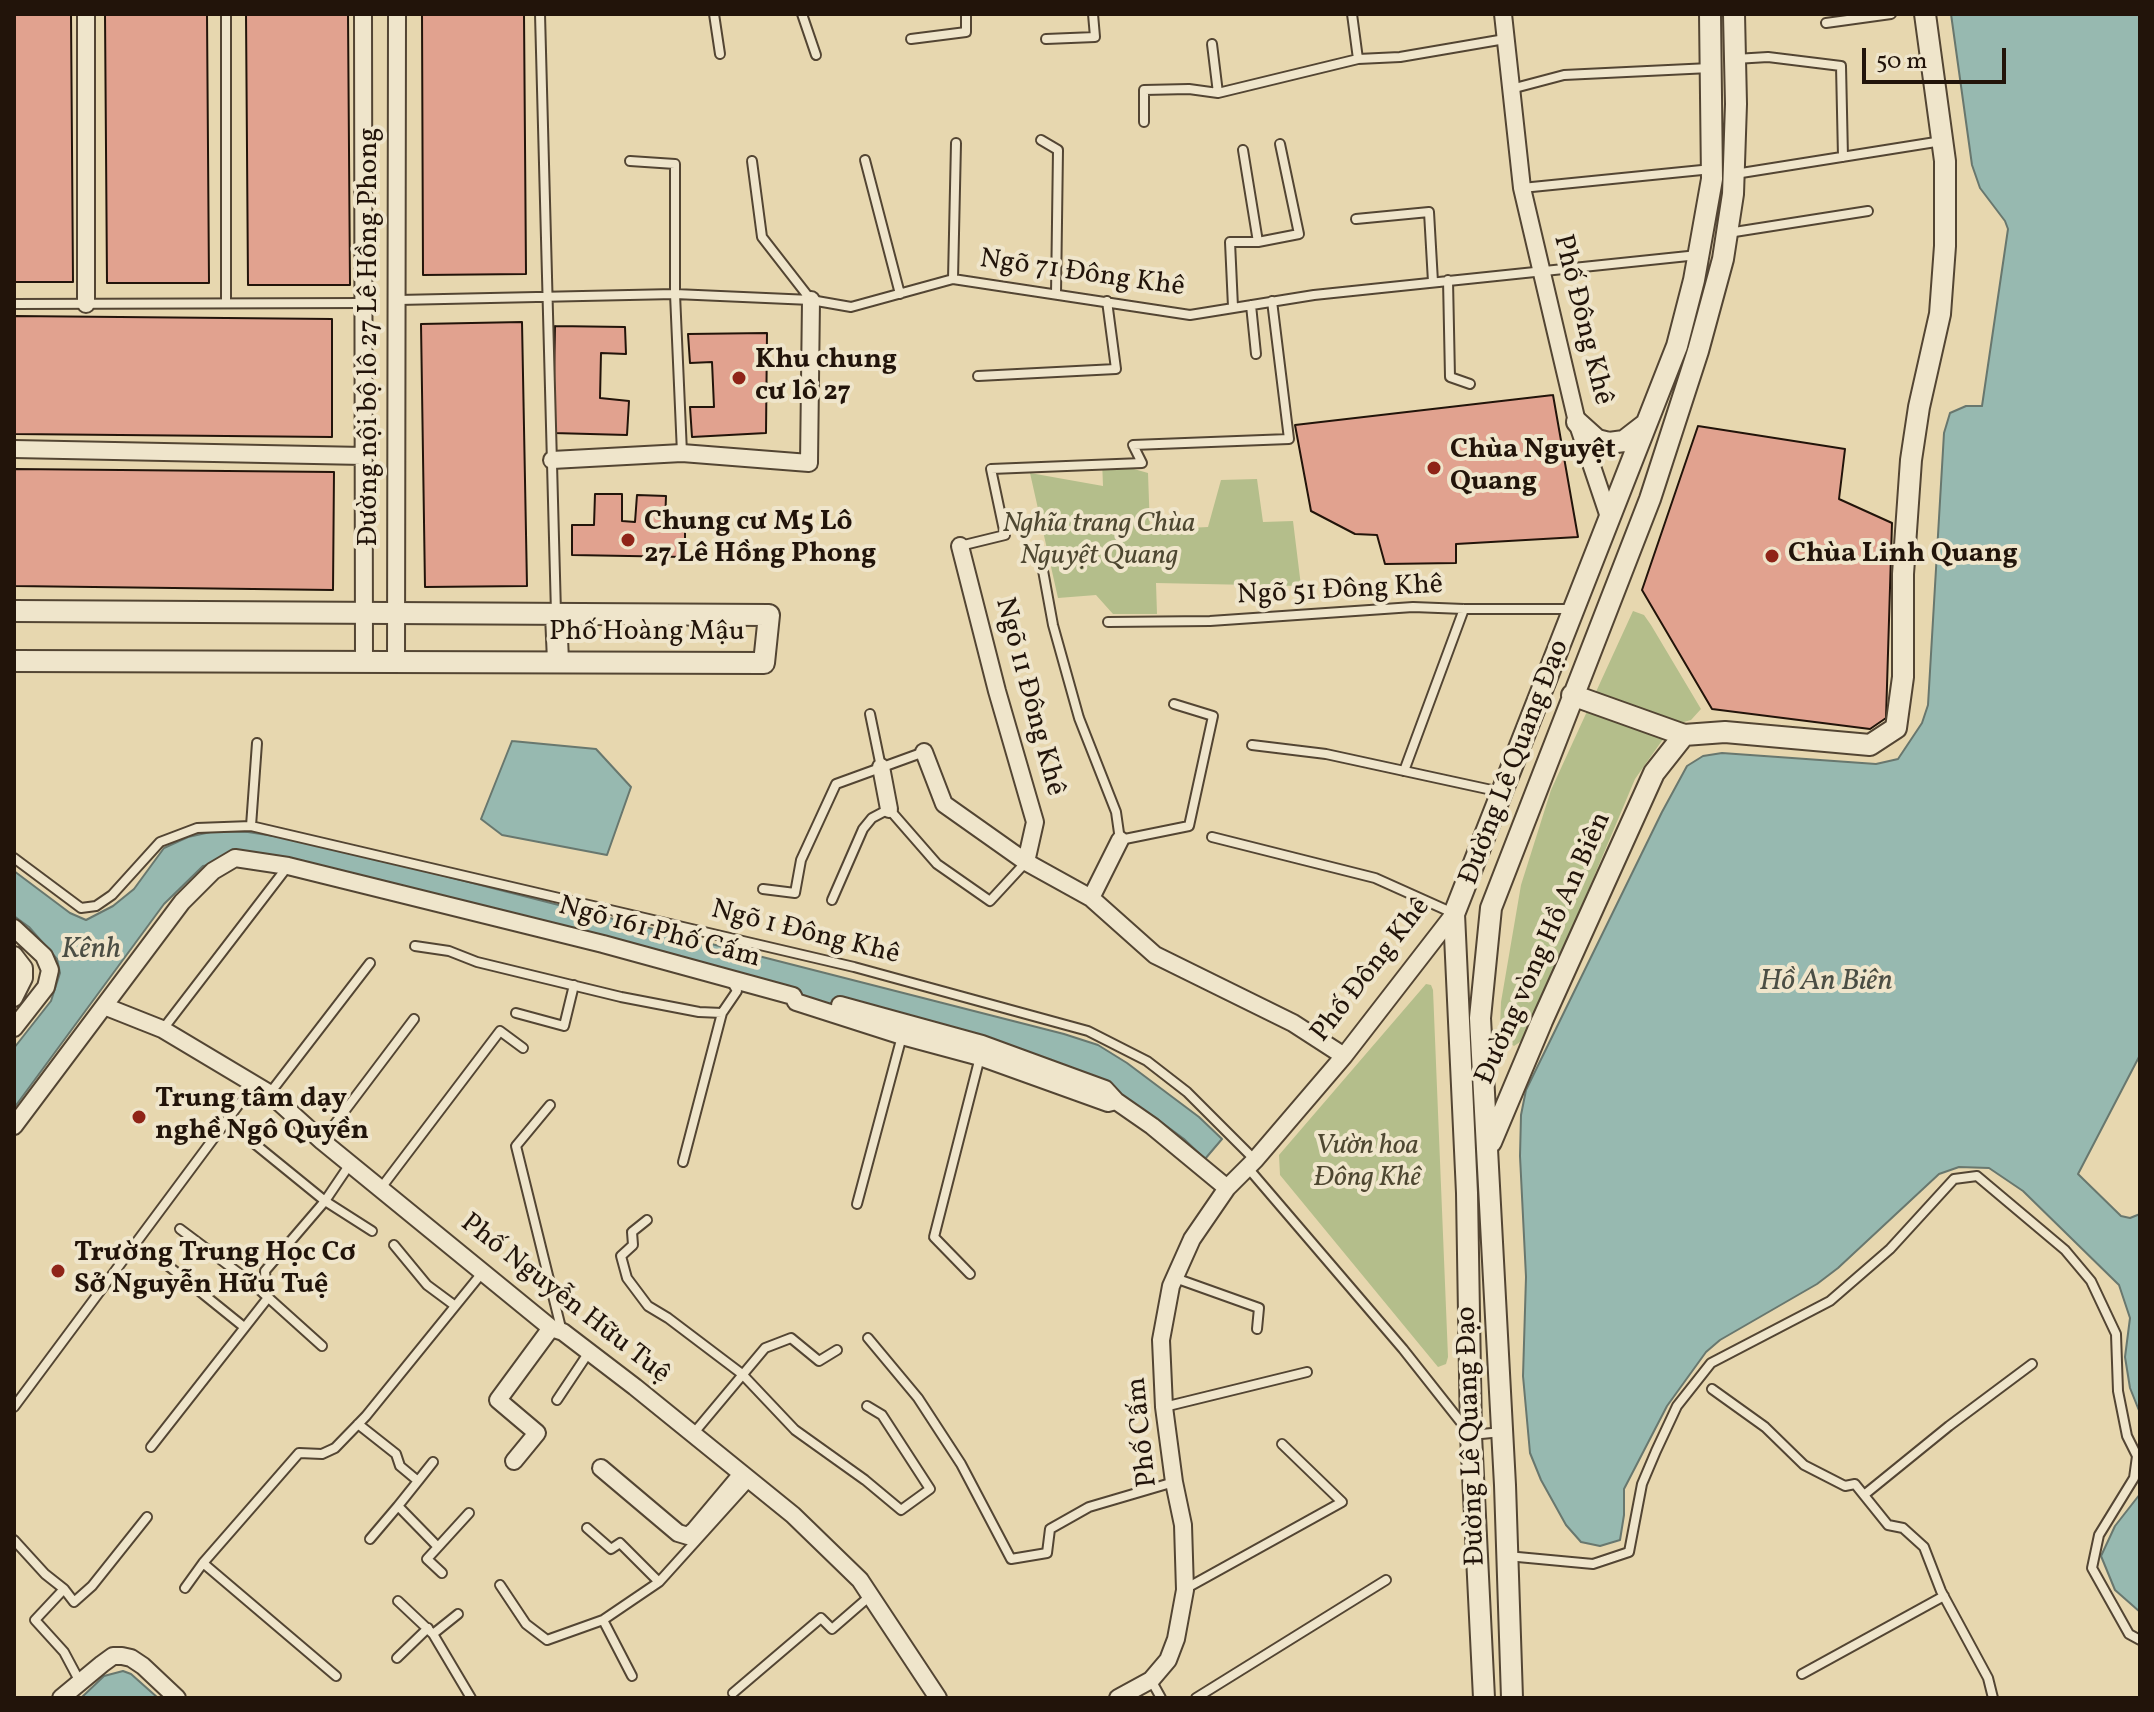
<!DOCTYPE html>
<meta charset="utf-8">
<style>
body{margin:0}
#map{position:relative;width:2154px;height:1712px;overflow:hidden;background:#e7d7af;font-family:Vollkorn,serif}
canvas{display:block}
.frame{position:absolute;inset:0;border:16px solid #22140a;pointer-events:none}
.scale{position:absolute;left:1862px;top:48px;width:144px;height:36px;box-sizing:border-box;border:4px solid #22140a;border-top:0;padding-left:10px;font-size:24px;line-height:28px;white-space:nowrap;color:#22140a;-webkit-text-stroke:6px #efe5cb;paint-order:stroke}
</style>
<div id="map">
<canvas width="2154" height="1712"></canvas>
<div class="frame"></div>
<div class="scale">50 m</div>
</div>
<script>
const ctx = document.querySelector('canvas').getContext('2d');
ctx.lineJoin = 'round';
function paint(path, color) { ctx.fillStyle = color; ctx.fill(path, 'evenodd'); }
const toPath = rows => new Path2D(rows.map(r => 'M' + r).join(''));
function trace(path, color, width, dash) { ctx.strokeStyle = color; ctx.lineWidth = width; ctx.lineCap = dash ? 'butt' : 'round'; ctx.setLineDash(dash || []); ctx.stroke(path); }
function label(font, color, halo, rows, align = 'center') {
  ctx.font = font + ' Vollkorn,serif'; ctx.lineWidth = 8; ctx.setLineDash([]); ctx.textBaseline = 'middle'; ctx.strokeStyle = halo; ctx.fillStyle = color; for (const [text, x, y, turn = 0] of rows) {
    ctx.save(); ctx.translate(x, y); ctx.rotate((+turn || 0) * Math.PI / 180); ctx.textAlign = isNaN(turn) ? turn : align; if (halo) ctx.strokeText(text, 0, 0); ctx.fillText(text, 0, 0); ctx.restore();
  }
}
const green = toPath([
 [1102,460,1148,473,1150,530,1208,527,1221,480,1257,479,1263,522,1293,521,1301,586,1156,583,1157,614,1113,614,1096,595,1058,598,1030,473,1103,486],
 [1633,611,1644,615,1651,625,1701,709,1691,720,1673,725,1635,779,1526,1038,1514,1046,1504,1039,1500,1027,1501,1002,1521,885,1551,790],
 [1426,984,1431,985,1433,990,1448,1357,1446,1364,1438,1367,1280,1175,1279,1155]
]);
const water = toPath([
 [1951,14,2140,14,2140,1055,2078,1174,2121,1216,2130,1218,2140,1214,2140,1413,2130,1388,2125,1357,2130,1318,2119,1285,2023,1191,1989,1168,1959,1167,1939,1174,1838,1268,1817,1284,1720,1340,1706,1352,1667,1406,1624,1489,1624,1515,1620,1540,1600,1546,1581,1542,1566,1525,1541,1480,1530,1453,1523,1376,1526,1277,1520,1156,1521,1115,1526,1090,1662,812,1687,766,1703,756,1722,753,1876,764,1898,759,1922,723,1928,705,1944,433,1950,413,1966,406,1982,406,2008,229,2005,221,1980,188,1972,165,1951,14],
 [512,741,596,749,631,787,607,855,502,835,481,819,512,741],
 [215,831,248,832,312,842,1064,1034,1098,1045,1127,1063,1199,1117,1222,1139,1205,1159,1184,1139,1157,1119,1109,1091,717,979,256,867,225,862,203,866,164,904,14,1108,14,1048,51,1001,60,973,57,959,29,927,14,916,14,871,70,913,86,920,113,906,134,889,164,848,188,837,215,831],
 [2140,1494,2140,1612,2115,1590,2101,1556,2115,1526,2140,1494],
 [123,1671,131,1674,158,1698,81,1698,104,1676,123,1671]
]);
const building = toPath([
 [14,14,71,14,73,282,14,282,14,14],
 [105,14,207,14,209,283,107,283,105,14],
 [246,14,348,14,350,285,248,285,246,14],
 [422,14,524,14,526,274,423,275,422,14],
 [14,316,332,319,332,437,14,434,14,316],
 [522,322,527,586,425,587,421,324,522,322],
 [555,326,625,327,626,354,601,353,600,398,629,401,627,435,553,433,555,326],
 [767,333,766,433,692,437,690,407,714,407,712,362,690,363,688,334,767,333],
 [1553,395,1578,537,1456,544,1456,563,1385,564,1377,535,1355,534,1311,511,1295,425,1553,395],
 [1698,426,1845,449,1839,499,1892,523,1886,718,1870,729,1712,709,1642,590,1698,426],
 [14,469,334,472,333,590,14,586,14,469],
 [595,494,622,494,622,521,635,522,637,495,666,496,665,524,685,524,685,557,572,555,572,525,594,525,595,494]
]);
const service = toPath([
 [540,14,556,613],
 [714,14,720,54],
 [802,14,816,55],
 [1352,14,1358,59],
 [1826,23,1891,14],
 [911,39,966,32,966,14],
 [1046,39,1095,37,1093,14],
 [1212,44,1218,93],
 [1735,59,1768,57,1841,66,1843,157],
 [1511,89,1564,75,1710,68],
 [1144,122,1144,90,1189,89,1218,93,1358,59,1400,57,1505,39],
 [1041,140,1058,150,1056,294],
 [865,160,900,294],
 [630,161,675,164,675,294,682,453],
 [752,161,762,237,811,300],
 [1735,174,1942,141],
 [1522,188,1712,169],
 [1356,219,1429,212,1433,282],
 [1728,233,1868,211],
 [1258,242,1299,234,1280,144],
 [953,279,956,143],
 [1448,280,1450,377,1470,384],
 [398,300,675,294,811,300,851,307,953,279,1190,315,1314,295,1698,255],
 [226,303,226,14],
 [14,304,364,303],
 [1251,305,1256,354],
 [1233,307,1230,242,1258,242,1243,150],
 [978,376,1116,369,1107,301],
 [960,546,1005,535,991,469,1142,463,1133,445,1289,439,1272,301],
 [1042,565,1053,625,1079,718,1116,812,1120,840,1189,826,1213,716,1174,704],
 [1108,622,1210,621,1413,607,1464,609,1573,609],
 [870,714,881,767],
 [1252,745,1326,754,1501,792],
 [1404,771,1464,609],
 [251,826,257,743],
 [1212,837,1375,878,1453,913],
 [14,858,81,908,96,906,112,895,160,842,197,828,251,826,854,967,1088,1031,1147,1061,1187,1092,1255,1160],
 [763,889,795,893,801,860,836,784,924,752],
 [832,900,863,829,872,818,889,809,937,864,990,901,1026,862],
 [415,946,449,951,477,962,621,997,699,1012,722,1013,737,991,732,982],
 [516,1013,564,1026,574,985],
 [163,1029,288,866],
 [270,1093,370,963],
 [550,1105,516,1146,562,1332],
 [250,1140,325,1201,372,1231],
 [322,1141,414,1019],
 [683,1162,722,1013],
 [1248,1168,1403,1349,1471,1435,1502,1432],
 [381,1188,500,1031,523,1048],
 [857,1204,902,1036],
 [647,1220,632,1232,633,1245,621,1256,627,1278,648,1306,668,1318,742,1374,795,1430,865,1480,901,1510,930,1489,882,1415,867,1406],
 [180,1229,252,1283,322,1346],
 [394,1245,427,1285,454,1305],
 [161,1260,244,1327],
 [970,1274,934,1237,980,1057],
 [1175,1278,1259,1308,1257,1329],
 [868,1338,918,1398,961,1464,1011,1559,1047,1553,1050,1529,1089,1507,1174,1482],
 [1712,1389,1765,1427,1804,1465,1845,1486,1855,1484,1888,1525,1903,1528,1924,1547,1941,1591,1988,1678,1993,1698],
 [557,1400,589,1352],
 [14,1407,254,1084],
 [1164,1407,1307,1372],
 [358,1424,396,1454,400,1466,418,1481,398,1506,438,1547,427,1559,442,1573],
 [693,1434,765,1348,791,1338,819,1361,837,1350],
 [151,1447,267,1299,265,1271,325,1201,350,1164],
 [418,1481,433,1462],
 [1864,1495,1949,1426,2032,1364],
 [587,1528,611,1549,620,1543,659,1582],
 [370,1539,398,1506],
 [14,1540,45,1574,64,1589,35,1620,64,1652,80,1682],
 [438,1547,469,1513],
 [1507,1556,1593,1564,1629,1552,1642,1484,1656,1451,1677,1406,1711,1363,1830,1301,1890,1249,1954,1179,1977,1176,2065,1250,2091,1281,2116,1334,2118,1391,2127,1436,2137,1456,2134,1478,2099,1535,2092,1568,2129,1634,2140,1640],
 [203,1563,336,1676],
 [500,1585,526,1624,547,1640,603,1620,659,1582,751,1480],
 [185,1588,203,1563,299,1453,322,1454,335,1448,366,1416,482,1273],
 [64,1589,74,1602,92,1586,147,1517],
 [1185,1589,1342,1502,1282,1444],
 [398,1601,433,1634,458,1614],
 [603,1620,632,1676],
 [433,1634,471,1698],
 [397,1658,428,1628],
 [1802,1674,1944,1596],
 [1151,1680,1161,1698],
 [733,1693,821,1618,832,1629,870,1596],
 [1196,1698,1386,1580]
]);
const minor = toPath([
 [86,14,86,304],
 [363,14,364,660],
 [1503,14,1522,188,1577,422,1609,517],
 [14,449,364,456],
 [552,460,682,453,809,463,811,300],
 [960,546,997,691,1035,822,1026,862],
 [396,660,397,14],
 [924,752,944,804,1026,862,1091,898,1155,955,1293,1023,1344,1056],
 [881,767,889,809],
 [1091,898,1120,840],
 [14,928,44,956,50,970,46,987,14,1028],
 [14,955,24,968,24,978,14,998],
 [840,1005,982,1044,1105,1089,1116,1101],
 [104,1006,162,1029,269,1093,322,1141,551,1328,563,1332,635,1387,793,1515,860,1580,938,1698],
 [14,1126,182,902,213,871,235,858,288,866,603,944,793,996,796,1002,902,1036,980,1057,1108,1103,1116,1101,1152,1126,1227,1188],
 [514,1461,537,1433,498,1400,551,1328],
 [601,1468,678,1533,688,1536,695,1530,742,1474],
 [61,1698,102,1664,113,1656,122,1656,131,1658,143,1666,177,1698],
 [1118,1698,1151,1680,1168,1660,1176,1639,1185,1590,1183,1525,1174,1482,1164,1407,1161,1340,1171,1286,1192,1239,1227,1188,1255,1160,1344,1056,1454,914]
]);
const tertiary = toPath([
 [1577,422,1597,440,1609,443,1624,441,1646,424],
 [14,611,769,615,764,663,14,661],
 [556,614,558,661],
 [1572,695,1684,735,1725,732,1870,745,1896,728,1903,677,1903,574,1911,460,1919,407,1940,314,1945,246,1945,161,1925,14],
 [1491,1142,1542,1021,1654,773,1684,735],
 [1484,1698,1471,1435,1467,1193,1454,914,1677,346,1694,280,1712,179,1710,14],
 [1512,1698,1505,1485,1480,1018,1491,908,1650,499,1698,351,1723,259,1733,194,1736,104,1734,14]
]);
const markers = [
 [739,378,8,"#8f2418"],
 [1434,468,8,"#8f2418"],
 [628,540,8,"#8f2418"],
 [1772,556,8,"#8f2418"],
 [139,1117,8,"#8f2418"],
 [58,1271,8,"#8f2418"]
];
const streetNames = [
 ["Ngõ 71 Đông Khê",1082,275,8],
 ["Phố Đông Khê",1581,320,76],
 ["Đường nội bộ lô 27 Lê Hồng Phong",371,337,-90],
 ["Ngõ 51 Đông Khê",1340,592,-3],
 ["Phố Hoàng Mậu",647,634],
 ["Ngõ 11 Đông Khê",1028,697,75],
 ["Đường Lê Quang Đạo",1516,763,-69],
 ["Ngõ 161 Phố Cấm",659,934,15],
 ["Ngõ 1 Đông Khê",805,934,14],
 ["Đường vòng Hồ An Biên",1545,949,-66],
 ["Phố Đông Khê",1372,971,-52],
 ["Phố Nguyễn Hữu Tuệ",564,1300,38],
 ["Phố Cấm",1144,1432,-96],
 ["Đường Lê Quang Đạo",1473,1436,-92]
];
const poiNames = [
 ["Khu chung",755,362],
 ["cư lô 27",755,394],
 ["Chùa Nguyệt",1450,452],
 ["Quang",1450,484],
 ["Chung cư M5 Lô",644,524],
 ["27 Lê Hồng Phong",644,556],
 ["Chùa Linh Quang",1788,556],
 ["Trung tâm dạy",155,1101],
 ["nghề Ngô Quyền",155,1133],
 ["Trường Trung Học Cơ",74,1255],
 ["Sở Nguyễn Hữu Tuệ",74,1287]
];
const parkNames = [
 ["Nghĩa trang Chùa",1099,526],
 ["Nguyệt Quang",1099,558],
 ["Vườn hoa",1367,1148],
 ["Đông Khê",1367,1180]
];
const waterNames = [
 ["Kênh",91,951],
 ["Hồ An Biên",1826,983]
];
paint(green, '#b4be8b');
paint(water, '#97b9b0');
trace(water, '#68776e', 2);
paint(building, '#e1a28f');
trace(building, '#22140a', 2);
trace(service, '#534533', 12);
trace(minor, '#534533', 20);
trace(tertiary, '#534533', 24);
trace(service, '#efe5cb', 8);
trace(minor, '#efe5cb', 16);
trace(tertiary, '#efe5cb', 20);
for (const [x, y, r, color] of markers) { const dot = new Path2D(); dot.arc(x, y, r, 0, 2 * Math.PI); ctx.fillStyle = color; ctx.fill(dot); trace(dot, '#efe5cb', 3); }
label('28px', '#22140a', '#efe5cb', streetNames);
label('bold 28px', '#22140a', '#efe5cb', poiNames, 'left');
label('italic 28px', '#4e4731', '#efe5cb', parkNames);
label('italic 30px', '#4b4e44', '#efe5cb', waterNames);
</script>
